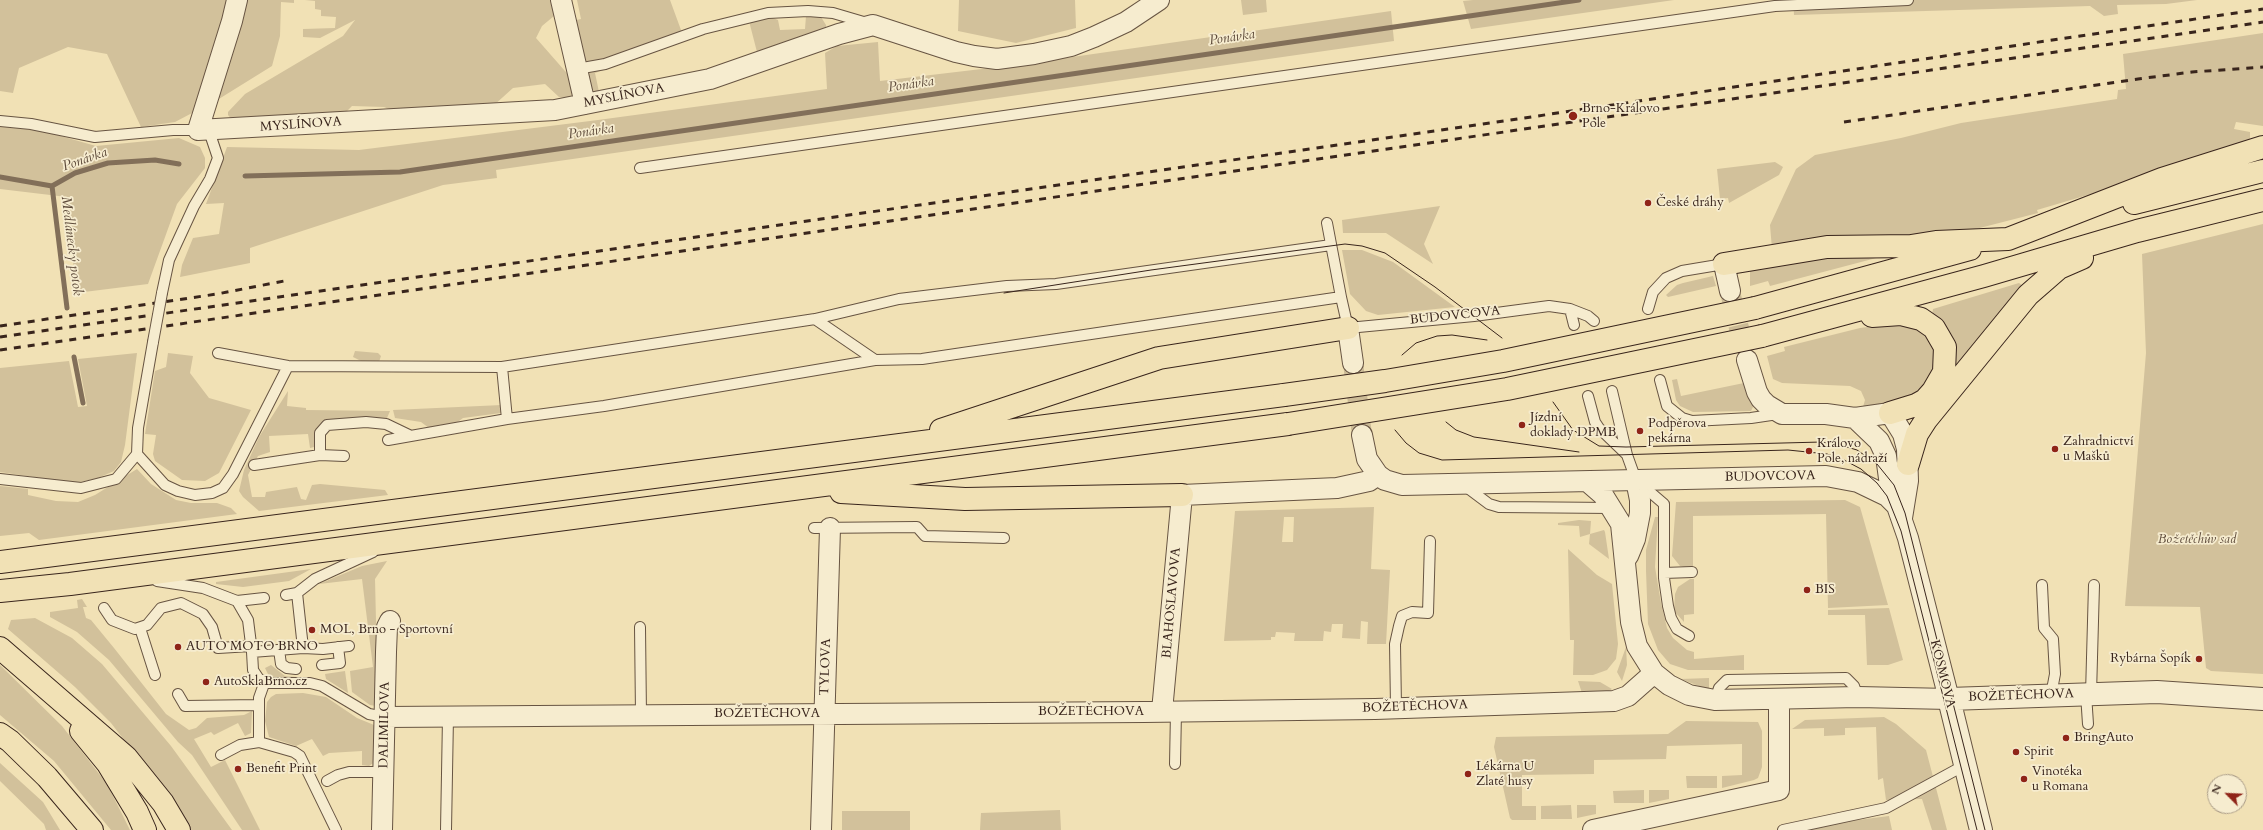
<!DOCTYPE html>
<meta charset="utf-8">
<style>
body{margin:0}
#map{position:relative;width:2263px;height:830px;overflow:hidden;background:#f1e1b5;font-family:Cardo,serif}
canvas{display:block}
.north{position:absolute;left:2207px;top:774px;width:40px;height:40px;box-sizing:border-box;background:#f6eccf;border:1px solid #aa9c87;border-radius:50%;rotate:294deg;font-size:11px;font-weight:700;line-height:16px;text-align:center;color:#39251c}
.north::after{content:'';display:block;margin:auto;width:14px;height:18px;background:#8f2418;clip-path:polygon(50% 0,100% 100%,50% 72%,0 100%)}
</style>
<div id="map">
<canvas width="2263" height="830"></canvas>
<div class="north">N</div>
</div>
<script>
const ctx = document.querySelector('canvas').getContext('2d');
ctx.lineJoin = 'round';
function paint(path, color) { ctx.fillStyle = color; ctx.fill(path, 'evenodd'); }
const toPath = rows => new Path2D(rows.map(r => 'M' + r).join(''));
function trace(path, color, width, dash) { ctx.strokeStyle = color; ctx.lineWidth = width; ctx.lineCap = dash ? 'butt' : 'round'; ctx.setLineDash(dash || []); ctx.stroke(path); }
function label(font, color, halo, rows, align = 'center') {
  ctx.font = font + ' Cardo,serif'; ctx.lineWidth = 3.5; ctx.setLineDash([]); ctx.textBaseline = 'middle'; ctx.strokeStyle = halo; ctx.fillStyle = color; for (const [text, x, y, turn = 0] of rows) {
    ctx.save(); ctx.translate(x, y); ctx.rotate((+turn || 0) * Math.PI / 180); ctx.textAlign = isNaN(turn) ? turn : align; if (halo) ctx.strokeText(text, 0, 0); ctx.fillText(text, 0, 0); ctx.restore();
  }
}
const green = toPath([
 [0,0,228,0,194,112,175,122,141,127,107,54,68,47,19,68,13,93,0,91],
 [244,0,294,0,294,3,281,2,280,36,272,66,214,102],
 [305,0,550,0,554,16,542,26,536,38,572,79,573,94,568,98,559,97,545,84,513,88,493,106,396,112,384,107,352,106,341,117,233,121,228,115,228,112,245,94,343,36,355,20,320,38,303,37,303,29,335,28,336,17,321,16,321,10,315,9,315,1],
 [577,0,670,0,681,30,688,30,599,61,580,61,572,21,581,19],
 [959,0,1075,0,1076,28,1016,43,958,31],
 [1241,0,1266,0,1267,12,1243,15],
 [1473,0,1674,0,1471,29,1463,1],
 [1793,0,2197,0,2166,4,2117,5,2118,14,2104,16,2090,6,1794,15],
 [1391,11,1394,41,496,170,497,178,443,185,250,248,250,263,180,277,182,265,193,238,219,234,224,203,206,204,227,147,359,150,598,120,827,89,825,53,837,46,878,42,880,81,1024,64],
 [806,16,821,17,826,25,826,28,757,52,749,21,773,18,778,20,780,30,805,29],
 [2263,33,2263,126,2236,122,2234,129,2250,132,2250,142,2135,181,2037,210,2038,213,1968,231,1772,249,1770,225,1796,169,1815,155,1901,138,1961,123,2117,99,2118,90,2126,89,2123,54],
 [682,41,685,41,595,73,599,92,643,85,714,68,644,87,599,94,589,88,584,75],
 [0,126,43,131,96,146,179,138,200,147,205,158,205,168,177,204,148,284,76,293,67,197,0,189],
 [1775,162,1783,167,1779,175,1729,203,1728,198,1720,199,1717,169],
 [1440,206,1424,244,1433,264,1386,233,1343,233,1342,220],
 [2263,224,2263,674,2211,671,2206,668,2200,607,2125,606,2146,353,2142,254],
 [1342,250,1362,250,1393,262,1455,307,1378,315,1366,311,1350,294],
 [1810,257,1880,257,1770,286,1768,281,1750,286,1750,268],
 [1713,276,1716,286,1668,297,1666,295,1677,285,1683,283],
 [2019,283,2023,286,1958,366,1932,315,1933,309],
 [1904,322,1928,334,1938,356,1927,390,1895,405,1863,407,1865,400,1861,391,1850,386,1782,383,1773,379,1767,356,1785,351,1784,347,1860,328],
 [355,351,378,353,381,356,379,362,361,361,353,357],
 [137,353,125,445,121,462,114,471,98,478,75,483,0,472,0,368,69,361,78,407,87,406,78,359],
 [168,353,193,356,190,373,209,398,251,410,219,473,205,481,182,480,155,461,153,454,156,435,145,434,155,371,166,367],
 [1677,379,1681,396,1744,383,1753,407,1751,411,1693,412,1680,406,1676,400,1672,380],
 [288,391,287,406,306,408,306,410,390,411,387,418,365,418,319,428,314,447,310,448,308,434,269,436,270,452,258,456,248,475,252,497,265,497,266,492,297,487,301,499,306,500,312,485,320,484,385,490,388,495,259,511,243,497,239,491,244,470,259,437],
 [502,405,501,413,463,418,455,424,429,428,421,422,395,418,393,410],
 [137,469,151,484,176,500,191,503,217,503,231,508,237,514,39,540,29,533,0,536,0,486,28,489,28,495,56,501,78,502,95,495],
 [1845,500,1860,507,1888,605,1828,608,1826,514,1693,516,1693,569,1680,566,1672,556,1676,502],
 [1374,507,1371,569,1390,570,1386,644,1367,644,1368,622,1361,621,1360,639,1342,638,1343,624,1332,624,1331,632,1324,631,1323,641,1294,641,1295,633,1276,632,1275,637,1271,637,1271,640,1224,641,1235,511],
 [1284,517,1294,517,1293,542,1282,542],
 [1655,517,1658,517,1655,567,1661,603,1667,628,1673,638,1687,650,1694,652,1694,659,1744,655,1744,670,1688,670,1670,664,1658,650,1648,624,1646,571,1646,550],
 [1579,520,1591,521,1590,534,1604,530,1605,532,1609,559,1589,544,1590,534,1580,537,1579,526,1558,525,1558,523],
 [1568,549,1597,575,1612,584,1618,644,1616,659,1607,670,1593,675,1573,675,1574,640,1570,640],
 [387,561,375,579,378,705,376,706,370,705,352,692,350,671,373,667,362,579,319,584,362,566],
 [311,569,289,581,243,587,216,584,216,582],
 [1690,579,1694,579,1694,614,1684,615,1684,622,1674,611,1675,594,1678,587],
 [82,599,87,607,83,607,86,618,91,620,114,648,166,714,189,730,196,728,207,718,244,715,252,711,251,733,245,736,238,723,214,735,211,732,194,739,211,767,225,760,260,830,242,830,192,755,178,742,109,660,77,632,50,617,50,612,78,608,77,600],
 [1889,608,1903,660,1888,665,1867,665,1865,615,1828,615,1828,610],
 [35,618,72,638,102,664,171,746,232,830,189,830,172,802,111,723,75,687,8,629,11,620],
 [1626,647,1627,665,1622,681,1617,672],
 [0,665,62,726,107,784,130,830,111,830,54,761,0,715],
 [271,665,285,676,297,677,297,679,275,678,269,676,265,668],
 [345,671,348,693,326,679,325,674],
 [1709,678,1709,690,1681,679],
 [1578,681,1600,682,1612,689,1606,693,1582,693],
 [303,693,326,697,357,718,379,727,376,761,369,766,362,765,362,751,329,753,323,756,312,739,296,746,269,737,265,721,267,702,271,697,276,694],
 [1884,717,1896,724,1926,750,1947,830,1932,830,1922,799,1886,800,1883,778,1878,780,1876,727,1845,728,1845,735,1824,736,1824,728,1792,729,1805,720],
 [1686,721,1758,722,1762,731,1762,767,1758,778,1754,780,1722,788,1722,776,1742,775,1742,744,1667,746,1666,759,1594,760,1594,774,1522,775,1522,806,1536,806,1536,820,1512,820,1510,818,1494,747,1496,737,1668,734],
 [0,763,43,802,60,830,46,830,44,824,0,781],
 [1686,776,1717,776,1717,788,1687,788],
 [1644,790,1644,803,1614,803,1613,791],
 [1649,790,1669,790,1669,799,1649,803],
 [1571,805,1572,819,1541,819,1541,806],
 [1577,805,1596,805,1596,814,1577,818],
 [1060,810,1061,830,980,830,981,813],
 [842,811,910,811,910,830,842,830],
 [1889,816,1892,830,1807,830,1842,822]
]);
const stream = toPath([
 [245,176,400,172,1579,0],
 [0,177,52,186,75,173,108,163,155,160,179,164],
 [52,186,67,308],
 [74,357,83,403]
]);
const minorTunnel = toPath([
 [1731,296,1746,356],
 [1353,363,1362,435]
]);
const service = toPath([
 [577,69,605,64,703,29,768,13,808,11,833,13,867,23],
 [0,121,31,124,95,137,173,130,198,130],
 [640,168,1775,6,1908,0],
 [1327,223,1341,297],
 [162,293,169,260,194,206,210,179,218,158,209,131],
 [1570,309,1574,325],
 [1648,309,1653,292,1666,278,1682,271,1724,264],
 [815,319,875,360],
 [218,353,288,366,502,367,815,319,899,299,1007,286,1056,284,1331,245],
 [502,367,507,419],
 [1660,380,1667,406,1682,418,1692,421,1751,418,1778,414],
 [1612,391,1627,455,1636,480,1664,504,1664,578,1668,606,1671,618,1677,629,1689,636],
 [1588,396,1595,422,1599,428,1626,454],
 [388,440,507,419,604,406,875,360,922,359,1341,297,1348,328,1474,316,1549,306,1570,309,1588,316,1594,321],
 [137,454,165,485,178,491,195,495,212,493,223,488,233,474,288,366],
 [320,455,320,433,327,425,366,422,386,424,411,436],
 [254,465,320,455,344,456],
 [0,479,81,488,116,479,137,454,138,428,153,342],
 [1465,486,1489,504,1499,507,1612,508],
 [814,528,917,527,925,536,1004,538],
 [1664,573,1692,572],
 [157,581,203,588,237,601,264,598],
 [2042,585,2044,628,2053,639,2055,674,2051,695],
 [286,595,297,593,315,579,373,552],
 [237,601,248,620,252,652,303,648,297,593],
 [104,608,112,620,135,629,147,625,161,608,181,603,203,614,212,627,218,648,251,646],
 [640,627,641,715],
 [140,628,155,675],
 [303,648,323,649,349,646],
 [279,650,281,664,287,668,296,669],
 [252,652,253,670,259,679,269,683,310,683,322,686,369,714,385,717],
 [322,665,340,663,338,647],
 [178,694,185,706,259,705],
 [2086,694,2088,724],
 [2091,694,2094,585],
 [1715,700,1719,688,1727,680,1846,678,1854,686,1858,697],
 [1396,707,1395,644,1399,626,1402,616,1412,612,1428,613,1430,541],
 [259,742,259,698,265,681],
 [221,755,240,745,259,742,294,752,300,756,336,830],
 [1175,764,1176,711],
 [327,781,338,775,349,772,384,772],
 [446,830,448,717],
 [1783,830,1886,808,1965,765]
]);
const minor = toPath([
 [237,0,232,21,198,130,555,110,710,79,839,34,873,25,956,52,974,56,997,59,1034,54,1071,46,1094,37,1126,22,1159,0],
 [561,0,585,104],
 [1724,264,1730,291],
 [1348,328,1353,363],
 [1747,360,1757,392,1761,399,1767,405,1782,414,1826,414,1855,418,1890,413,1903,434,1907,449,1908,481,1902,518],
 [1362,435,1367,459,1378,475,1385,480,1402,485,1826,476,1858,482,1887,496,1897,506],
 [1588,482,1603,495,1621,524,1631,622,1637,646,1654,673,1669,685,1689,695,1715,700,1858,697,1949,699,1908,538,1890,486,1886,456,1879,441,1855,418],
 [1628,556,1635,539,1640,513,1640,500,1636,480],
 [1162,711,1182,495,1337,488,1369,481,1378,475],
 [385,717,1144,712,1375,709,1614,701,1628,696,1654,673],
 [382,830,386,652,387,627,390,621],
 [821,830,830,528],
 [1593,830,1779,790,1779,699]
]);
const tertiary = toPath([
 [1981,830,1949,699,2157,692,2263,699]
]);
const trunk = toPath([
 [2134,203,2263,171],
 [1724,264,1827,247,1911,246,1936,242,2008,239,2162,179,2263,147],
 [1755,308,1970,249],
 [1872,316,1901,314,1921,319,1934,328,1945,347,1944,372,1933,391,1925,400,1916,405,1890,413],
 [1762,336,1984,276,2137,231,2263,200],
 [941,430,1159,358,1348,328],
 [1908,464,1917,434,1926,420,2028,295,2059,268,2082,258],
 [841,492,965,499,1182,495],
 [0,562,1284,395],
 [0,591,70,584,1288,424],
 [0,648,126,757,163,803,179,830],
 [81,731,108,764,137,812,145,830],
 [0,734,10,741,47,777,92,830]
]);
const tram = toPath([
 [1004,293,1151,270,1345,244,1362,246,1385,253,1435,287,1502,338],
 [1402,355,1416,343,1437,336,1452,335,1487,340],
 [1553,402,1573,430,1599,446,1626,447,1822,442,1840,445,1857,450,1877,464,1894,485,1905,513,1985,830],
 [1446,422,1456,430,1474,437,1579,452],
 [1395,430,1406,443,1419,453,1442,460,1788,450,1827,454,1844,460,1861,469,1877,483,1887,496,1901,531,1977,830]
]);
const rail = toPath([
 [1844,122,2138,79,2192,72,2263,67],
 [0,326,217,294,284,281],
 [0,337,1490,123,2263,9],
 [0,350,2263,22]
]);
const serviceBridge = toPath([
 [153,342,162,293]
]);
const trunkBridge = toPath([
 [1284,395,1385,381,1503,361,1755,308],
 [1288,424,1507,389,1762,336]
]);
const markers = [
 [1573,116,5,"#8f2418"],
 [1648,203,4,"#8f2418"],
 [1522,425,4,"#8f2418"],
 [1640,431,4,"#8f2418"],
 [2055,449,4,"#8f2418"],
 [1809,451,4,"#8f2418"],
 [1807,590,4,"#8f2418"],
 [312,630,4,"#8f2418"],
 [178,647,4,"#8f2418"],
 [2199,659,4,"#8f2418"],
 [206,682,4,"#8f2418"],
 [2066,738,4,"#8f2418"],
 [2016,752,4,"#8f2418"],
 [238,769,4,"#8f2418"],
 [1468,774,4,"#8f2418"],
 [2024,779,4,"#8f2418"]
];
const streetNames = [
 ["MYSLÍNOVA",624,96,-11],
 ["MYSLÍNOVA",301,125,-4],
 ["BUDOVCOVA",1455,316,-6],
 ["BUDOVCOVA",1770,477,-1],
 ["BLAHOSLAVOVA",1172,603,-85],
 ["TYLOVA",826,667,-88],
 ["KOSMOVA",1942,674,76],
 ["BOŽETĚCHOVA",2021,696,-2],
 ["BOŽETĚCHOVA",1415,707,-2],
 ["BOŽETĚCHOVA",1091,712],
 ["BOŽETĚCHOVA",767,714],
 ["DALIMILOVA",385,725,-89]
];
const poiNames = [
 ["Brno-Královo",1582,109],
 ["Pole",1582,124],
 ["České dráhy",1656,203],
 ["Jízdní",1530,418],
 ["doklady DPMB",1530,433],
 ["Podpěrova",1648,424],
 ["pekárna",1648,439],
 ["Zahradnictví",2063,442],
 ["u Mašků",2063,457],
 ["Královo",1817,444],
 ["Pole, nádraží",1817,459],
 ["BIS",1815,590],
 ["MOL, Brno - Sportovní",320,630],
 ["AUTO MOTO BRNO",186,647],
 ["Rybárna Šopík",2191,659,"right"],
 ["AutoSklaBrno.cz",214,682],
 ["BringAuto",2074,738],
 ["Spirit",2024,752],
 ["Lékárna U",1476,767],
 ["Zlaté husy",1476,782],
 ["Benefit Print",246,769],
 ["Vinotéka",2032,772],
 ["u Romana",2032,787]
];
const parkNames = [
 ["Božetěchův sad",2197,540]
];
const waterNames = [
 ["Ponávka",1232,38,-8],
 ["Ponávka",911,85,-8],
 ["Ponávka",591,132,-8],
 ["Ponávka",85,160,-19],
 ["Medlánecký potok",71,246,83]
];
paint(green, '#d2c19b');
trace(stream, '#826f59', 5);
trace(minorTunnel, '#ccbb96', 20, [20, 10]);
trace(service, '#675442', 12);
trace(minor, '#675442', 22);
trace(tertiary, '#675442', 24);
trace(trunk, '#39251c', 24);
trace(service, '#f6eccf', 10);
trace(minor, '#f6eccf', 20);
trace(tertiary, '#f6eccf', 22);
trace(trunk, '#f1e1b5', 22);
trace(tram, '#39251c', 1);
trace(rail, '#39251c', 3, [7, 7]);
trace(serviceBridge, '#675442', 12, []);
trace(trunkBridge, '#39251c', 24, []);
trace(serviceBridge, '#f6eccf', 10);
trace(trunkBridge, '#f1e1b5', 22);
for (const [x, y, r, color] of markers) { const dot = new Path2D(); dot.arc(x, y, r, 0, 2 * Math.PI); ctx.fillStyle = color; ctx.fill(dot); trace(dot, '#f6eccf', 1.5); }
label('13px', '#39251c', '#f6eccf', streetNames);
label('13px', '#39251c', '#f6eccf', poiNames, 'left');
label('italic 13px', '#5f4c3c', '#f6eccf', parkNames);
label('italic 14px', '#5d4a3a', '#f6eccf', waterNames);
</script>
